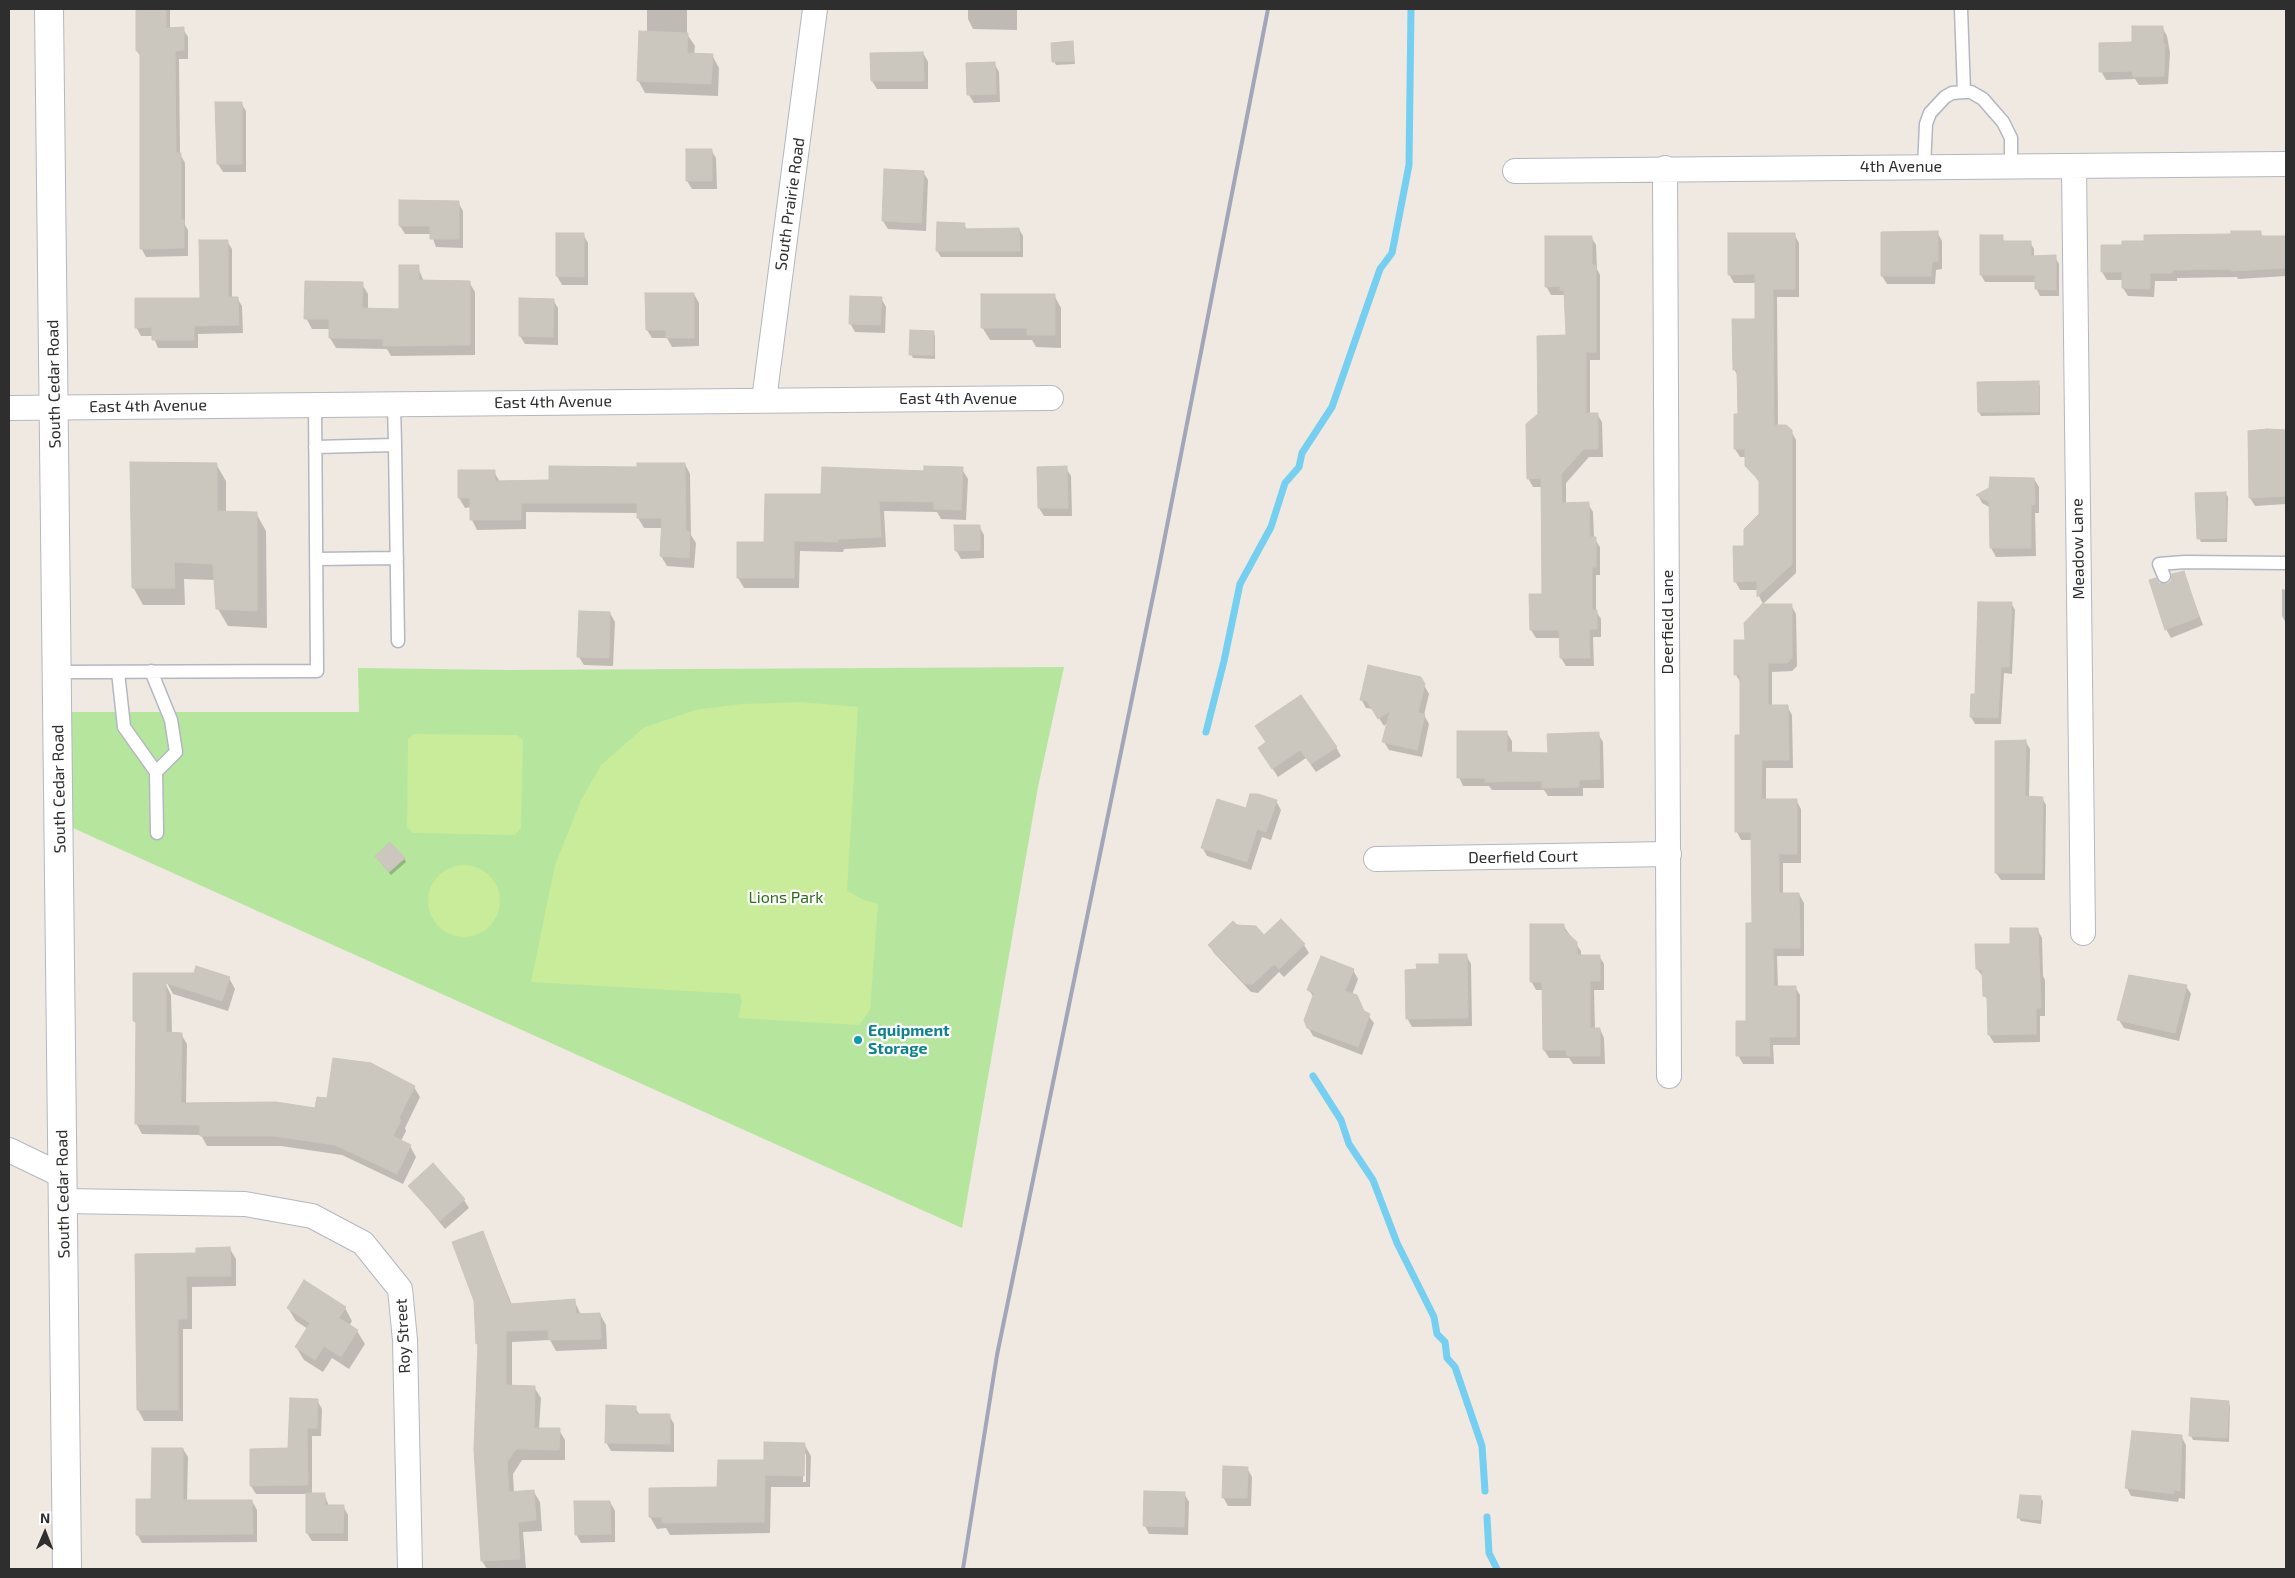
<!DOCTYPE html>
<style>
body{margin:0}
#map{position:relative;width:2295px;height:1578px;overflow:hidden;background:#efe9e1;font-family:"Exo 2",sans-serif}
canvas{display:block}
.frame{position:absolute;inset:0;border:10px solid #2e2e2e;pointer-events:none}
.north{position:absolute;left:20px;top:1508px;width:50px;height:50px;-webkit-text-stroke:4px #fff;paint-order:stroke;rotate:1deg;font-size:14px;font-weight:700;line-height:20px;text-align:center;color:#2e2e2e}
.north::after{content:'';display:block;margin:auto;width:18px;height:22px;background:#2e2e2e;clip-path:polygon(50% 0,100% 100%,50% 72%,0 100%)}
</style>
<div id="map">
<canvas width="2295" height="1578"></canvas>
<div class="frame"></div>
<div class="north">N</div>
</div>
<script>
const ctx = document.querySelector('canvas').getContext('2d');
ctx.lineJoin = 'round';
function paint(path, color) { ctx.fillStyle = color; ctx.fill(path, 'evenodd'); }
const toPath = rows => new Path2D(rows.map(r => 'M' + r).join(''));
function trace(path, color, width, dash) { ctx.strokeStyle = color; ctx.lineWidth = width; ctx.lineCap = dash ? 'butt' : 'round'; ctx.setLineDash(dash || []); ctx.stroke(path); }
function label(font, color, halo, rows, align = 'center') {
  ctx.font = font + ' "Exo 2",sans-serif'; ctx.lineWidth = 4.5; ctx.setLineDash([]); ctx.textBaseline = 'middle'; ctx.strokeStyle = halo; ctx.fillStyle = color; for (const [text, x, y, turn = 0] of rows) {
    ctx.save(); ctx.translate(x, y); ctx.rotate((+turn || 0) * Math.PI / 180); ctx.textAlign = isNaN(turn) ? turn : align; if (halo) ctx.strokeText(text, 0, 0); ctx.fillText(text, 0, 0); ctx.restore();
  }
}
const green = toPath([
 [1064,667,1038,787,962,1228,73,828,70,712,359,712,358,668,508,670]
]);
const pitch = toPath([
 [801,702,858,707,847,891,864,900,878,904,870,1010,859,1025,738,1018,742,1001,740,994,531,982,555,865,581,800,601,765,643,728,695,710,741,704],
 [413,734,517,735,523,740,521,828,515,835,413,833,407,827,408,739],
 '428 901a36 36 0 1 1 72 0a36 36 0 1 1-72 0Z'
]);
const shadow = toPath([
 [137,9,170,9,170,29,183,29,188,37,188,59,179,59,180,154,185,163,185,225,188,230,188,256,146,257,141,248,141,57,137,51],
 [647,9,687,9,687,34,695,46,694,55,712,55,719,68,718,96,645,93,638,80,647,32],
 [968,9,1017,9,1017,30,973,29,968,19],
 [2162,27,2167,36,2170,53,2168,84,2139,85,2135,79,2106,80,2101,71,2133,43],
 [1073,43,1075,64,1056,65,1054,61],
 [923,53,928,62,928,89,877,89,872,81],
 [994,63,999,72,1000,102,974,103,969,95],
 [241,103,246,111,246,172,223,172,218,164],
 [711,150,716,158,717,189,692,189,687,181],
 [923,172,928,180,926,231,888,229,883,221],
 [458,202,463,211,463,248,436,247,431,234,405,234,400,226],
 [964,224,967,230,1019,229,1023,236,1023,257,941,257,937,251],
 [1937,232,1942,241,1942,269,1936,270,1935,284,1887,284,1882,276],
 [2260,232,2263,237,2284,238,2286,276,2238,279,2237,277,2177,278,2177,281,2155,281,2154,297,2128,296,2123,288,2123,280,2107,280,2102,272,2124,247,2146,242],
 [557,234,583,234,588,243,588,285,562,285,557,276],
 [1794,234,1799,243,1799,297,1777,297,1778,426,1791,431,1796,440,1796,573,1763,604,1759,596,1759,590,1740,590,1735,581,1745,547,1760,514,1760,483,1746,465,1746,457,1740,457,1735,449,1739,415,1739,378,1734,369,1757,320,1756,283,1734,283,1729,274],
 [1982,236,2002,237,2005,243,2030,242,2034,249,2034,257,2055,257,2059,264,2059,296,2040,296,2036,288,2036,282,1985,282,1981,275],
 [1591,237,1596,245,1597,269,1600,275,1600,360,1590,360,1590,414,1597,414,1602,422,1603,457,1589,457,1566,483,1566,504,1588,504,1593,512,1594,538,1600,547,1600,575,1596,575,1596,611,1601,619,1601,637,1593,637,1594,666,1566,666,1561,658,1561,638,1536,638,1531,630,1543,595,1542,487,1533,487,1528,478,1539,414,1567,337,1566,297,1564,295,1551,295,1546,286],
 [227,241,232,249,232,298,237,298,242,306,243,333,198,334,198,348,158,348,153,336,141,336,136,327,202,299],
 [418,267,424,282,469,282,475,292,475,355,391,356,387,349,336,348,330,338,330,329,312,329,306,318,362,284,368,294,368,310,400,310],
 [694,294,699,303,699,346,672,347,667,338,652,338,647,330],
 [1054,295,1061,308,1061,348,1036,347,1032,340,990,340,982,327],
 [881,298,886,307,885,333,855,332,850,323],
 [553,300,558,308,558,345,525,344,520,336],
 [933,332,935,336,935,359,913,358,911,354],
 [2038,382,2040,386,2040,415,1981,416,1979,412],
 [2286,431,2286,504,2255,506,2250,498],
 [216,464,226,481,226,513,256,513,266,531,267,628,228,626,218,609,215,580,184,579,185,605,143,605,133,587],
 [685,464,690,474,691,535,696,543,694,568,667,566,661,556,663,528,644,528,638,518,638,513,526,512,526,529,477,530,472,520,472,507,465,508,459,498,494,472,500,482,551,481],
 [1038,468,1066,468,1071,476,1072,516,1044,516,1039,508],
 [962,469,968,479,966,520,941,519,937,512,884,511,886,547,844,549,843,552,800,551,799,588,744,588,738,578,766,543,926,472],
 [2034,479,2039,487,2039,513,2035,513,2036,556,1996,557,1991,548,1991,508,1982,503,1978,495],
 [2225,493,2228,497,2227,542,2201,542,2199,538],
 [979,526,984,535,984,558,961,559,956,550],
 [2183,572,2203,625,2171,638,2166,629,2159,584,2167,585],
 [2282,589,2286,590,2286,623,2282,616],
 [2011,603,2015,610,2012,674,2004,673,2001,724,1975,724,1971,717,1976,695],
 [1791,605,1796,614,1797,666,1792,671,1772,672,1772,707,1787,706,1792,715,1793,768,1766,768,1766,801,1796,800,1801,809,1801,863,1783,863,1783,894,1799,894,1804,903,1804,956,1777,956,1778,987,1795,987,1800,995,1800,1045,1773,1045,1774,1064,1743,1064,1738,1055,1748,1022,1753,924,1752,840,1741,840,1737,832,1742,736,1741,683,1736,675,1746,641],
 [610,613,615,622,613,666,584,665,579,657],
 [1420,678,1429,694,1424,715,1429,724,1422,757,1389,750,1384,742,1388,723,1384,726,1373,709,1366,708,1361,699],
 [1507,733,1512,741,1512,753,1549,754,1598,734,1603,742,1604,788,1583,788,1583,796,1548,796,1544,790,1492,790,1489,786,1463,786,1459,777],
 [1997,742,2026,742,2030,749,2029,798,2042,798,2046,805,2045,880,2001,880,1996,873],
 [1336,747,1341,756,1316,772,1306,758,1278,777,1259,748],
 [1276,801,1281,810,1271,840,1262,837,1251,870,1207,856,1202,847,1247,810],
 [376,856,404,858,406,862,391,875],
 [1281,920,1304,945,1309,953,1284,977,1279,972,1258,993,1251,992,1214,953,1209,945,1237,926,1264,936],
 [1563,925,1581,951,1581,956,1599,956,1604,964,1604,990,1594,990,1595,1029,1600,1029,1604,1038,1605,1064,1573,1064,1569,1058,1549,1058,1544,1050,1544,990,1536,990,1531,981],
 [2037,929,2042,938,2043,976,2045,980,2045,1016,2040,1016,2040,1042,1994,1043,1989,1035,1989,1002,1985,996,1984,978,1977,969],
 [1466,955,1471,964,1472,1026,1412,1027,1407,1018,1418,971],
 [1353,970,1358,979,1352,995,1374,1023,1362,1055,1313,1036,1308,1027,1314,998,1309,990],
 [134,974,229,978,235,989,228,1011,173,994,167,983,165,983,171,995,172,1034,181,1034,187,1044,186,1104,316,1110,328,1099,414,1087,420,1097,405,1128,406,1131,401,1141,410,1146,416,1157,403,1184,342,1155,281,1146,207,1146,201,1135,142,1134,136,1123,138,1026,134,1021],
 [2186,986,2191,994,2179,1041,2124,1028,2119,1020],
 [410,1186,464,1200,469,1208,445,1229],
 [483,1232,512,1305,574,1300,581,1315,600,1314,606,1325,607,1349,556,1351,550,1340,512,1342,512,1386,534,1387,541,1398,539,1429,559,1430,565,1440,565,1460,522,1460,513,1474,514,1493,534,1492,540,1502,542,1531,523,1532,526,1569,487,1569,482,1561,479,1347,477,1343],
 [230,1249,236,1259,236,1286,192,1287,192,1329,183,1329,183,1421,144,1421,138,1410,137,1255,197,1255],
 [288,1308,345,1308,352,1321,349,1326,357,1331,365,1344,349,1369,332,1358,323,1372,304,1360,296,1347,308,1329,296,1321],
 [317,1400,322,1409,321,1436,312,1436,312,1494,324,1494,329,1506,343,1506,348,1515,348,1541,312,1541,307,1533,307,1494,256,1494,251,1486,289,1449],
 [2193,1400,2228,1402,2230,1406,2229,1442,2193,1440,2191,1436],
 [635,1408,640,1415,669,1415,674,1424,674,1452,611,1451,606,1442],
 [2181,1436,2186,1445,2185,1499,2179,1498,2178,1502,2131,1496,2127,1488],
 [804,1444,811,1456,810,1487,771,1487,770,1533,670,1535,666,1528,657,1529,650,1517,719,1488,765,1462],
 [803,1454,806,1454,806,1482,803,1482],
 [183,1449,188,1457,187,1501,252,1501,257,1510,257,1542,142,1543,137,1534,153,1500],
 [1247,1468,1252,1477,1251,1506,1228,1506,1223,1497],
 [1184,1493,1189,1502,1188,1535,1149,1534,1145,1526],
 [2040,1498,2043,1501,2041,1524,2021,1521,2019,1518],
 [610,1502,615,1511,615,1542,581,1543,576,1534]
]);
const stream = toPath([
 [1206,732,1224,661,1240,584,1271,527,1285,483,1299,467,1302,453,1332,407,1380,269,1392,253,1409,165,1411,9],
 [1313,1076,1341,1120,1349,1144,1373,1180,1397,1243,1434,1317,1437,1334,1445,1342,1447,1358,1455,1367,1482,1446,1485,1491],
 [1487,1517,1489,1553,1497,1569]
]);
const building = toPath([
 [136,9,166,9,166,28,184,27,184,50,175,51,176,153,181,153,181,220,184,220,184,248,140,249,140,51,136,51,136,9],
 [2132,26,2163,26,2163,44,2165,44,2164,76,2133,77,2132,71,2099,72,2099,43,2132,42,2132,26],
 [639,31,688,33,687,53,713,54,711,84,637,81,639,31],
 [1073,41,1074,61,1052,62,1051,43,1073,41],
 [923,52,924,81,871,81,870,53,923,52],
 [995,62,996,94,967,95,966,63,995,62],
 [215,102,242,102,242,164,217,164,215,102],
 [686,149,712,149,712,181,686,181,686,149],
 [884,169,924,171,921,223,882,221,884,169],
 [399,200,459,201,459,239,430,239,430,226,399,226,399,200],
 [937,222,965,223,964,229,1019,228,1020,251,936,251,937,222],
 [1938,231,1938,261,1932,262,1931,276,1881,276,1881,232,1938,231],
 [2231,231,2261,231,2261,236,2285,236,2285,268,2232,271,2231,269,2173,270,2172,273,2150,273,2150,289,2122,288,2122,272,2101,272,2101,245,2122,245,2122,241,2144,241,2144,235,2231,234,2231,231],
 [556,233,584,233,584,277,556,276,556,233],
 [1728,233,1795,233,1795,289,1773,289,1774,425,1786,425,1792,430,1792,564,1757,597,1757,581,1734,582,1733,546,1744,546,1744,529,1759,514,1759,480,1745,466,1745,449,1734,449,1734,414,1738,414,1737,369,1733,370,1732,319,1755,319,1755,274,1728,275,1728,233],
 [1980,235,2003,235,2003,241,2031,241,2031,256,2056,255,2056,290,2035,289,2035,275,1980,275,1980,235],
 [1545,236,1592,236,1592,265,1596,265,1596,352,1586,352,1586,413,1598,413,1598,449,1584,449,1561,474,1562,503,1589,502,1590,537,1596,537,1596,567,1592,567,1592,610,1597,610,1597,629,1589,629,1590,658,1560,658,1559,630,1530,630,1529,594,1542,594,1541,478,1527,479,1526,424,1538,414,1537,336,1566,335,1564,290,1560,290,1560,286,1545,287,1545,236],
 [199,240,228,240,228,297,238,297,239,325,194,326,194,340,152,340,152,327,135,328,135,298,200,298,199,240],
 [399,265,419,265,419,280,470,281,470,345,383,346,383,339,329,338,329,319,304,319,305,281,363,282,362,308,399,309,399,265],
 [645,293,694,293,694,338,666,338,666,330,646,330,645,293],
 [981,294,1055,294,1055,335,1027,335,1027,328,981,328,981,294],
 [850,296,882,297,880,325,849,324,850,296],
 [519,298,554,299,553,337,519,336,519,298],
 [910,330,934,331,933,355,909,355,910,330],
 [2039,381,2039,412,1978,412,1977,382,2039,381],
 [2267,429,2286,430,2286,496,2249,498,2248,431,2267,429],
 [130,462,217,463,217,511,257,512,257,611,216,609,213,564,174,562,175,588,132,588,130,462],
 [637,463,685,463,686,531,690,532,689,558,660,556,662,518,637,518,637,503,521,503,521,520,470,520,470,498,458,498,458,470,495,470,495,481,549,480,549,466,637,467,637,463],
 [924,466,963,467,961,510,934,509,934,502,879,501,881,537,838,539,838,542,794,541,794,578,737,578,737,542,764,542,765,494,821,494,822,467,924,471,924,466],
 [1067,466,1068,508,1038,508,1037,467,1067,466],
 [1990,477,2034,478,2035,504,2031,505,2031,548,1990,548,1989,502,1976,495,1989,488,1990,477],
 [2226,492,2226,538,2197,539,2195,493,2226,492],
 [954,525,980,525,980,550,955,551,954,525],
 [2184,571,2199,617,2165,630,2149,580,2156,578,2159,583,2167,584,2171,581,2172,574,2184,571],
 [1978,602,2012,602,2009,667,2001,667,1998,718,1970,717,1971,694,1975,694,1978,602],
 [1762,604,1792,604,1792,658,1787,663,1768,663,1768,705,1788,705,1789,760,1762,760,1761,799,1797,799,1797,854,1779,854,1779,893,1799,893,1800,948,1773,948,1774,986,1796,986,1796,1037,1769,1037,1770,1056,1736,1056,1736,1021,1746,1021,1746,923,1752,923,1751,832,1735,832,1735,735,1740,735,1740,675,1734,675,1734,640,1745,640,1744,623,1762,604],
 [579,611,610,612,609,658,577,657,579,611],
 [1368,665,1421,677,1425,684,1418,713,1425,714,1417,750,1382,742,1390,711,1378,719,1367,701,1360,700,1368,665],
 [1301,695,1337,747,1311,764,1300,750,1272,769,1258,748,1266,742,1255,726,1301,695],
 [1457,731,1507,731,1507,752,1548,753,1547,734,1599,732,1600,779,1579,780,1579,787,1542,788,1542,781,1485,782,1485,778,1457,778,1457,731],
 [2026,740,2025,796,2043,797,2042,873,1995,873,1995,741,2026,740],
 [1250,794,1258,794,1277,800,1266,832,1257,829,1247,862,1201,848,1217,799,1246,808,1250,794],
 [390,842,405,858,389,872,375,856,390,842],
 [1281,919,1305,944,1279,969,1274,964,1253,984,1245,984,1208,945,1233,921,1237,925,1256,926,1264,935,1281,919],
 [1530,924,1564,924,1564,930,1577,942,1577,955,1600,955,1600,981,1590,981,1590,1028,1600,1028,1600,1056,1567,1056,1566,1050,1543,1050,1542,982,1530,982,1530,924],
 [2010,928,2038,928,2041,1008,2036,1008,2036,1034,1988,1035,1987,997,1983,996,1982,970,1976,969,1975,944,2010,944,2010,928],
 [1439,954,1467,954,1468,1018,1406,1019,1405,970,1417,969,1416,964,1439,964,1439,954],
 [1321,956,1354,969,1345,991,1357,995,1364,1011,1370,1014,1358,1047,1307,1028,1304,1020,1314,993,1307,990,1321,956],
 [196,966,230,977,222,1001,166,983,166,1032,182,1033,181,1103,276,1102,315,1108,317,1097,327,1098,333,1058,371,1063,415,1086,399,1118,401,1120,393,1136,411,1145,397,1174,335,1145,274,1136,200,1136,200,1125,135,1124,136,1021,133,1021,133,973,194,973,196,966],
 [2129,975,2187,985,2175,1033,2117,1020,2129,975],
 [433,1163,465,1199,440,1221,408,1186,433,1163],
 [483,1231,510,1304,575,1299,576,1314,600,1313,601,1339,549,1340,548,1330,506,1331,506,1385,535,1386,534,1428,560,1428,559,1450,516,1449,507,1462,509,1492,534,1490,536,1520,518,1522,520,1559,481,1561,474,1449,478,1343,476,1344,474,1301,452,1242,483,1231],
 [230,1247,231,1276,186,1276,187,1319,178,1319,178,1410,137,1410,135,1254,196,1253,196,1248,230,1247],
 [304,1280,346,1307,339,1318,358,1330,341,1357,324,1346,315,1360,295,1347,310,1323,287,1308,304,1280],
 [290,1398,318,1399,317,1428,307,1428,308,1485,250,1486,250,1449,288,1448,290,1398],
 [2191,1398,2229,1401,2227,1438,2189,1436,2191,1398],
 [606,1405,636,1406,636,1414,670,1414,670,1444,605,1443,606,1405],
 [2132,1431,2182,1435,2180,1491,2174,1490,2174,1494,2125,1488,2132,1431],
 [764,1442,805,1443,804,1476,765,1475,764,1522,662,1523,662,1517,649,1517,649,1488,717,1487,718,1460,764,1460,764,1442],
 [152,1448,183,1448,183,1499,185,1500,252,1500,253,1534,136,1535,136,1499,151,1499,152,1448],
 [1223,1466,1248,1467,1247,1498,1222,1498,1223,1466],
 [1144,1491,1185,1492,1184,1527,1143,1526,1144,1491],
 [306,1493,325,1493,325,1505,344,1505,343,1533,306,1533,306,1493],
 [2020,1495,2041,1496,2040,1520,2017,1518,2020,1495],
 [574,1501,610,1501,611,1534,575,1535,574,1501]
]);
const service = toPath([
 [1961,9,1964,92],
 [1924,167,1926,124,1930,113,1945,97,1952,93,1964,92,1971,92,1983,99,2003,122,2011,138,2011,166],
 [395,445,398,641],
 [315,447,395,445,394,404],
 [316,559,397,558],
 [2164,576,2159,564,2185,562,2286,563],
 [151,671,171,720,176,752,156,772],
 [58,672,317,671,315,404],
 [118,672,124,727,156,772,157,833]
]);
const minor = toPath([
 [2074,166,2083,933],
 [1665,168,1669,1076],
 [1515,171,2286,164],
 [764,400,815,9],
 [9,408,1051,398],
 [1376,859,1669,854],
 [9,1150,61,1175],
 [64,1201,245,1204,312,1216,363,1243,400,1289,405,1340,410,1569]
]);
const secondary = toPath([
 [49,9,67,1569]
]);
const rail = toPath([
 [963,1569,997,1355,1158,572,1268,9]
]);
const markers = [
 [858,1040,5,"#0f9aa8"]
];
const streetNames = [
 ["4th Avenue",1901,167],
 ["South Prairie Road",790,204,-82],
 ["South Cedar Road",54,384,-91],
 ["East 4th Avenue",958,399],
 ["East 4th Avenue",553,402,-1],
 ["East 4th Avenue",148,406,-1],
 ["Meadow Lane",2078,549,-91],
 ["Deerfield Lane",1668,622,-90],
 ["South Cedar Road",59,789,-91],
 ["Deerfield Court",1523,857,-1],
 ["South Cedar Road",63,1194,-91],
 ["Roy Street",403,1336,-93]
];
const parkNames = [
 ["Lions Park",786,898]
];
const cultureNames = [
 ["Equipment",868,1031],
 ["Storage",868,1049]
];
paint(green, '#b6e59e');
paint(pitch, '#c9ec9a');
paint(shadow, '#0003');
trace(stream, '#75cff0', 7);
paint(building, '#cbc7bf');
trace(building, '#cbc5ba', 1);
trace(service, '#b4b7c1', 15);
trace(minor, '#b4b7c1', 26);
trace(secondary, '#b4b7c1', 30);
trace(service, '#fff', 12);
trace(minor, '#fff', 24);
trace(secondary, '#fff', 28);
trace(rail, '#a3a6b8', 4);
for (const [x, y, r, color] of markers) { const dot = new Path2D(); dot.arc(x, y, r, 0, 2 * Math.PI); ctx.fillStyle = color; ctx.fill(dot); trace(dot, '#fff', 2); }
label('16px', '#2e2e2e', '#fff', streetNames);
label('16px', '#2c6e1b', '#fff', parkNames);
label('bold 16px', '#0d838f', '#fff', cultureNames, 'left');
</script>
